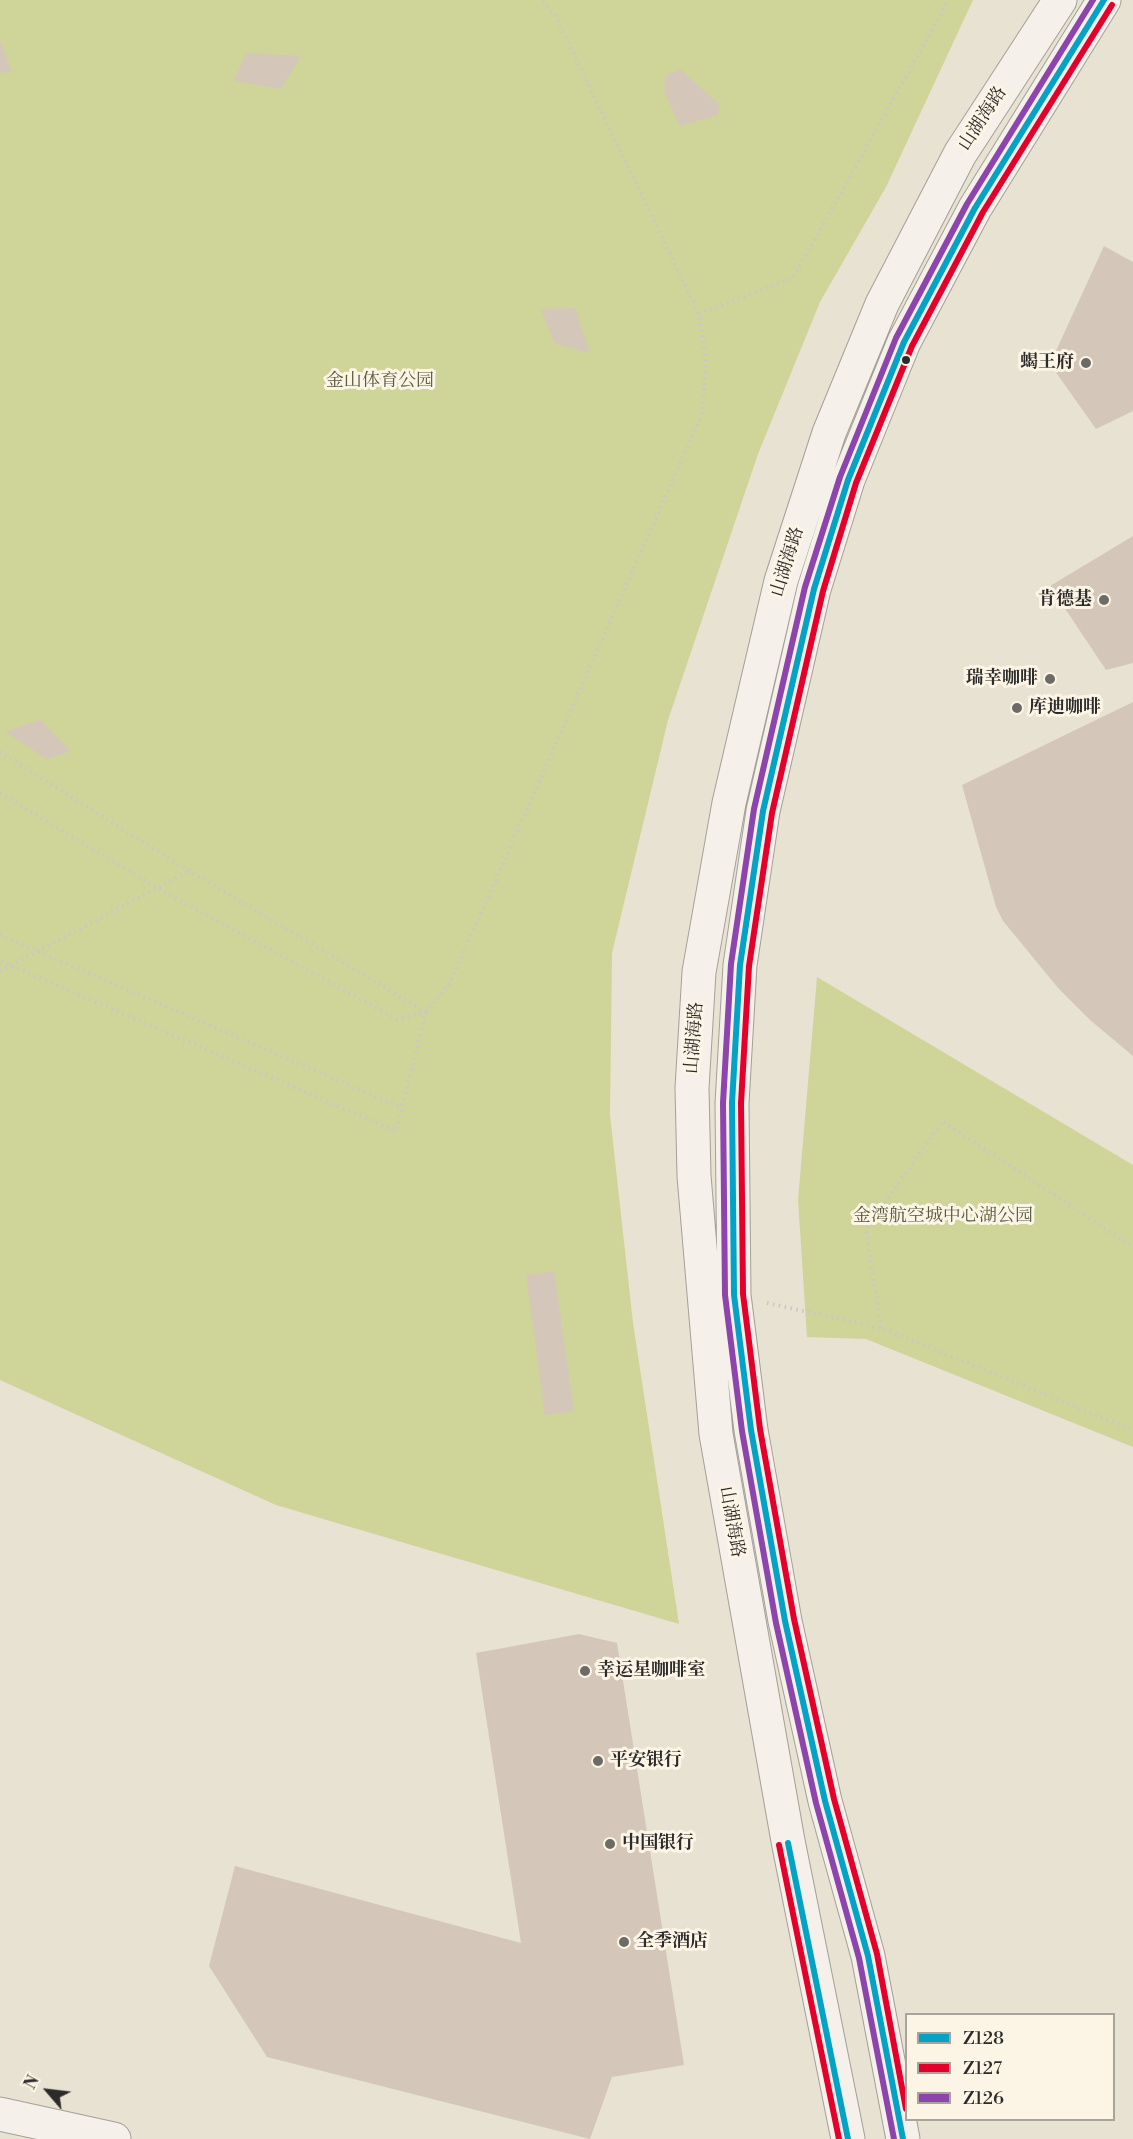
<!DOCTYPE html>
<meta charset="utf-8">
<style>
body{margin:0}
#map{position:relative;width:1133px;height:2139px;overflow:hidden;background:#e8e2d2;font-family:"Libre Bodoni",serif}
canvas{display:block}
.legend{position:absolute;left:905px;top:2013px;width:210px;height:108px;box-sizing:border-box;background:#fcf5e5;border:2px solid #a8a49b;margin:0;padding:8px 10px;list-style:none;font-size:18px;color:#2b2b2b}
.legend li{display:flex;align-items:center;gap:12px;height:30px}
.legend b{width:30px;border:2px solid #a8a49b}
.north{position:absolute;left:18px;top:2061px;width:60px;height:60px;-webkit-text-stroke:4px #fcf5e5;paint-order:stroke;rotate:298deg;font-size:16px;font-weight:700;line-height:24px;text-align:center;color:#2b2b2b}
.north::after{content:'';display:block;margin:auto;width:21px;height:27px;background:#2b2b2b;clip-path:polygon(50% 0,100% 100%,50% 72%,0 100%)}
</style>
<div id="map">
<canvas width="1133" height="2139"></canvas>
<ul class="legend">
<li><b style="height:8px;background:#02a3c6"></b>Z128</li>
<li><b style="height:8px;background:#e4002b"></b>Z127</li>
<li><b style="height:8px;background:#8e44ad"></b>Z126</li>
</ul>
<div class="north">N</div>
</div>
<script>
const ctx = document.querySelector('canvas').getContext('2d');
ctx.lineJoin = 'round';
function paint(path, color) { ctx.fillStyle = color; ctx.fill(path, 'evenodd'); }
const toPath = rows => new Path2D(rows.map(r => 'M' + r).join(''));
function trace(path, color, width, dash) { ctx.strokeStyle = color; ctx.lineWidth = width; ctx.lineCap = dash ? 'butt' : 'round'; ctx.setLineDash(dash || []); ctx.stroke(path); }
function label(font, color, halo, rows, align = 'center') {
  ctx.font = font + ' "Libre Bodoni","Noto Serif SC",serif'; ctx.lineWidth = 6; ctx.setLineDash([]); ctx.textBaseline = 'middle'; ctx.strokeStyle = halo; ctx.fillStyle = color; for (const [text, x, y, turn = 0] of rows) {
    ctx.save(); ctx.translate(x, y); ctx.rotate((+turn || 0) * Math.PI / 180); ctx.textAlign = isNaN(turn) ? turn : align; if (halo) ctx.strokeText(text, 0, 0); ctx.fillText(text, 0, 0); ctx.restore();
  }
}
const green = toPath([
 [0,0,973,0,886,187,820,302,758,454,668,720,612,953,610,1115,633,1323,679,1624,276,1505,0,1380],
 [817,977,1133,1165,1133,1447,866,1339,807,1337,798,1200]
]);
const building = toPath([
 [0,40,12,72,0,73],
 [246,53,301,56,281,89,234,81],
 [680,69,720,105,718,115,680,126,664,91,666,76],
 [1104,246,1133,262,1133,411,1096,429,1050,364],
 [575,308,590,353,555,344,541,309],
 [1133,536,1133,663,1106,670,1050,586],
 [1133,702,1133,1056,1090,1020,1059,989,1003,921,996,907,962,785],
 [40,720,71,751,46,759,6,732],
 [554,1271,574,1411,545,1415,526,1275],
 [579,1634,617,1643,684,2065,612,2077,590,2139,267,2057,209,1966,235,1866,521,1943,476,1653]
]);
const path = toPath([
 [699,314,793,278,949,0],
 [0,752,189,871,426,1012,396,1131,0,961],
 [0,793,157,888,397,1019,426,1012,450,983,702,414,706,361,699,314,555,15,541,0],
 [0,935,402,1108],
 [0,971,189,871],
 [767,1303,881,1328,1133,1430],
 [881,1328,866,1230,942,1121,1133,1247]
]);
const secondary = toPath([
 [0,2114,114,2139],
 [848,2139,788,1841,716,1434,694,1176,692,1088,699,972,729,803,781,581,829,433,882,304,960,154,1060,0],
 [903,2139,868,1956,825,1801,785,1621,751,1430,734,1295,732,1103,740,965,763,811,814,589,848,480,904,342,975,208,1104,0]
]);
const bus1 = toPath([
 [788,1843,848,2139],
 [903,2139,868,1956,825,1801,785,1621,751,1430,734,1295,732,1103,740,965,763,811,814,589,848,480,904,342,975,208,1104,0]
]);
const bus2 = toPath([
 [779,1845,839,2139],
 [906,2109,877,1954,834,1799,794,1619,760,1429,743,1294,741,1103,749,966,772,813,823,591,856,483,912,346,983,212,1112,5]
]);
const bus3 = toPath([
 [894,2139,859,1958,816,1803,776,1623,742,1431,725,1295,723,1103,731,964,754,809,805,587,840,477,896,338,967,204,1093,0]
]);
const markers = [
 [906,360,5,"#2b2b2b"],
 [1086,363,6,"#6d6b65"],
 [1104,600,6,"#6d6b65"],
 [1050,679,6,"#6d6b65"],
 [1017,708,6,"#6d6b65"],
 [585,1671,6,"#6d6b65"],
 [598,1761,6,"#6d6b65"],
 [610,1844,6,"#6d6b65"],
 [624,1942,6,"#6d6b65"]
];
const streetNames = [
 ["山湖海路",983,119,-57],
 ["山湖海路",788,562,-73],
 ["山湖海路",695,1038,-86],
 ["山湖海路",731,1522,80]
];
const poiNames = [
 ["蝎王府",1074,363,"right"],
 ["肯德基",1092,600,"right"],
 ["瑞幸咖啡",1038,679,"right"],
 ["库迪咖啡",1029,708],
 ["幸运星咖啡室",597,1671],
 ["平安银行",610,1761],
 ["中国银行",622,1844],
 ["全季酒店",636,1942]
];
const parkNames = [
 ["金山体育公园",380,382],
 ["金湾航空城中心湖公园",943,1217]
];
paint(green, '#cfd499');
paint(building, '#d4c7b9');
trace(secondary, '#a3a097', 35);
trace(path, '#c9c8c4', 4, [1.5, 4.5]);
trace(secondary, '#f5f0ea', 33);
trace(bus1, '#02a3c6', 6);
trace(bus2, '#e4002b', 6);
trace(bus3, '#8e44ad', 6);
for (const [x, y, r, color] of markers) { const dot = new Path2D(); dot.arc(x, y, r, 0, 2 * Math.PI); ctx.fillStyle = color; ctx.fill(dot); trace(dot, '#fcf5e5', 2); }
label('18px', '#2b2b2b', '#fcf5e5', streetNames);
label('bold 18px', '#2b2b2b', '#fcf5e5', poiNames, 'left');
label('18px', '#565a3e', '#fcf5e5', parkNames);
</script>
